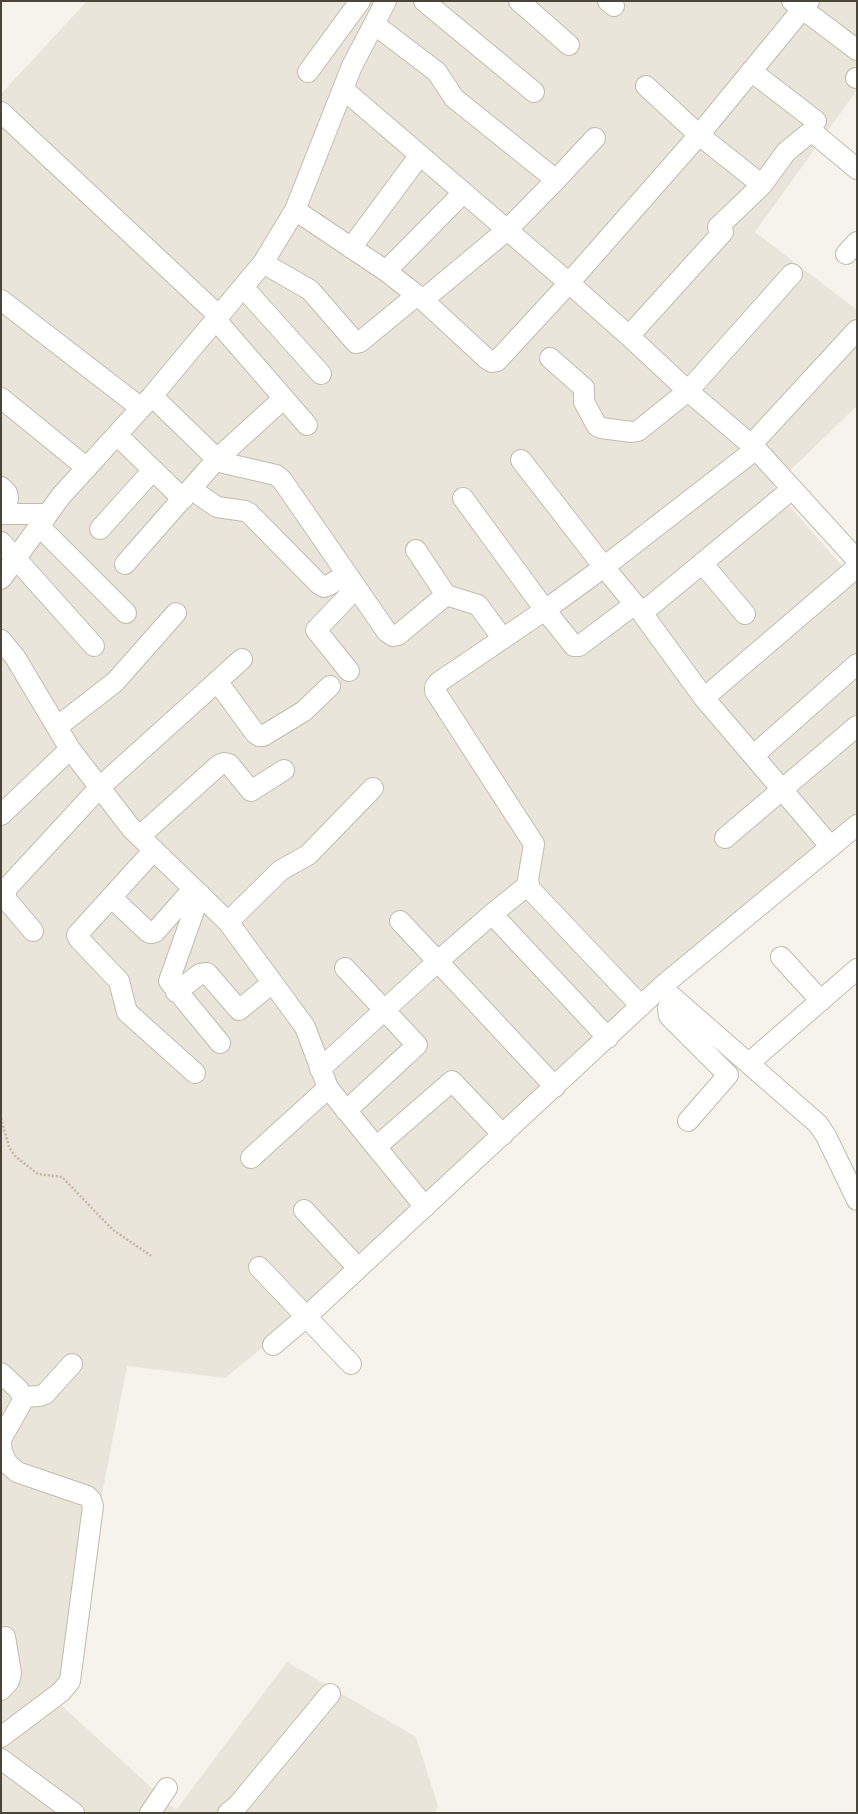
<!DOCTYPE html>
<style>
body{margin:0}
#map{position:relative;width:858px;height:1814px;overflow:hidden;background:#f6f3ec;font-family:"Sofia Sans Condensed",sans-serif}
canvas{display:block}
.frame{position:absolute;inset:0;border:2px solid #4b4439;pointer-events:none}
</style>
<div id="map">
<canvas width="858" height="1814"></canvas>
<div class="frame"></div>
</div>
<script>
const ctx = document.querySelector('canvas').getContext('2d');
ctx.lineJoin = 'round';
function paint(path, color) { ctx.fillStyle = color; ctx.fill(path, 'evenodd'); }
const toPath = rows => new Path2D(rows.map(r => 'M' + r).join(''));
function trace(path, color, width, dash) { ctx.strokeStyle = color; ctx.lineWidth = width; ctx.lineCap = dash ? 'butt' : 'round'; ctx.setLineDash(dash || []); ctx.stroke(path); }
const residential = toPath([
 [87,1,857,1,857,90,755,232,857,310,857,406,773,487,857,583,857,830,762,907,433,1210,225,1378,127,1366,61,1705,176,1810,287,1662,416,1737,438,1806,435,1813,1,1813,1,94]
]);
const path = toPath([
 [1,1118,9,1147,16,1157,38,1174,62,1177,113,1230,153,1257]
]);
const minor = toPath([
 [424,1,534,92],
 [519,1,569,45],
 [608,1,614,6],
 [792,1,857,50],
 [374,24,437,72,454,98,556,180],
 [751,71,816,121],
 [308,72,360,1],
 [856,78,857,78],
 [646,86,699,135,762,185],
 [343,89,569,283,629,336,688,391,756,449,857,560],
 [1,112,219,316],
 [295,210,386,271,423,300,487,359,492,362,497,361,569,283,699,135,809,1],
 [718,227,762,185,786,152,808,134,815,134,857,169],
 [351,248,420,155],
 [846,254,857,242],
 [263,263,310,290,356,343,360,342,417,295],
 [386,271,463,193],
 [243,287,321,374],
 [1,300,141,408],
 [423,300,507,230,556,180,595,138],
 [216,320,307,425],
 [629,336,723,232],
 [550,358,584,388,584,402,597,426,601,428,632,432,638,431,688,391,792,274],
 [152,396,217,459,224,463,276,475,282,480,387,632,393,636,398,635,446,595],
 [1,398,87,468],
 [117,435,183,499],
 [751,445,857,330],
 [521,460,604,567,642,613,704,698,831,847],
 [1,487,7,493,8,498,4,514],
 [191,489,217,507,245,511,249,513,319,584,324,587,329,585,347,574],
 [463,498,545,610,574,646,579,646,635,604],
 [1,514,48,514],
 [39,526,126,613],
 [100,529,153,470],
 [1,542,94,646],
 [416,550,446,595,478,605,503,639],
 [702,563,745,614],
 [125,564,217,459,283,399],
 [1,579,61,496,152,396,263,263,295,210,352,66,386,1],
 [642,613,792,489],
 [1,640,15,657,70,749,131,828,228,922,305,1027,328,1088,425,1207],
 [349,671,316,630,356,588],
 [217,681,255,733,259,736,263,736,304,711,330,686],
 [704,698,857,567],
 [57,727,115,682,176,613],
 [754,755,857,664],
 [1,815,70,749],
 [140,836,219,765,224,763,229,764,251,791,284,770],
 [725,838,857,726],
 [154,850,77,935,79,939,119,981,127,1012,195,1073],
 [200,894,169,981,220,1043],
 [111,897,148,932,151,933,155,932,193,889],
 [492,914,608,1038],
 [400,921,555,1087],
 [228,922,281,870,308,855,373,788],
 [33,931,5,898,7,888,100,787,242,659],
 [781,957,821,1001],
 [345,968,417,1045,346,1111],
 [661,987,818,1124,826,1136,857,1200],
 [176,992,200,974,207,973,239,1010,272,983],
 [675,999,668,1008,669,1016,728,1075,688,1121],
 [641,1006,530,889,528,880,534,844,435,691,435,687,439,682,545,610,604,567,756,449],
 [749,1063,857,969],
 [320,1069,437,962,492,914,528,885],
 [376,1147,452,1081,503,1135],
 [251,1158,328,1088],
 [304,1210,358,1268],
 [259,1267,351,1364],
 [273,1345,306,1317,661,987,857,825],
 [1,1373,18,1389,23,1397,21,1404,1,1439],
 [23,1397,39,1396,45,1394,72,1364],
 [1,1443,2,1452,7,1463,17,1472,87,1496,91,1500,93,1506,70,1681,61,1692,1,1737],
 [1,1690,9,1681,11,1673,5,1637],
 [1,1759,74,1813],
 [150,1813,167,1788],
 [228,1813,238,1805,330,1694]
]);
paint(residential, '#eae5da');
trace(minor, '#c2bbae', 22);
trace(path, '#c4b79f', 2.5, [2, 2]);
trace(minor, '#fff', 20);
</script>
